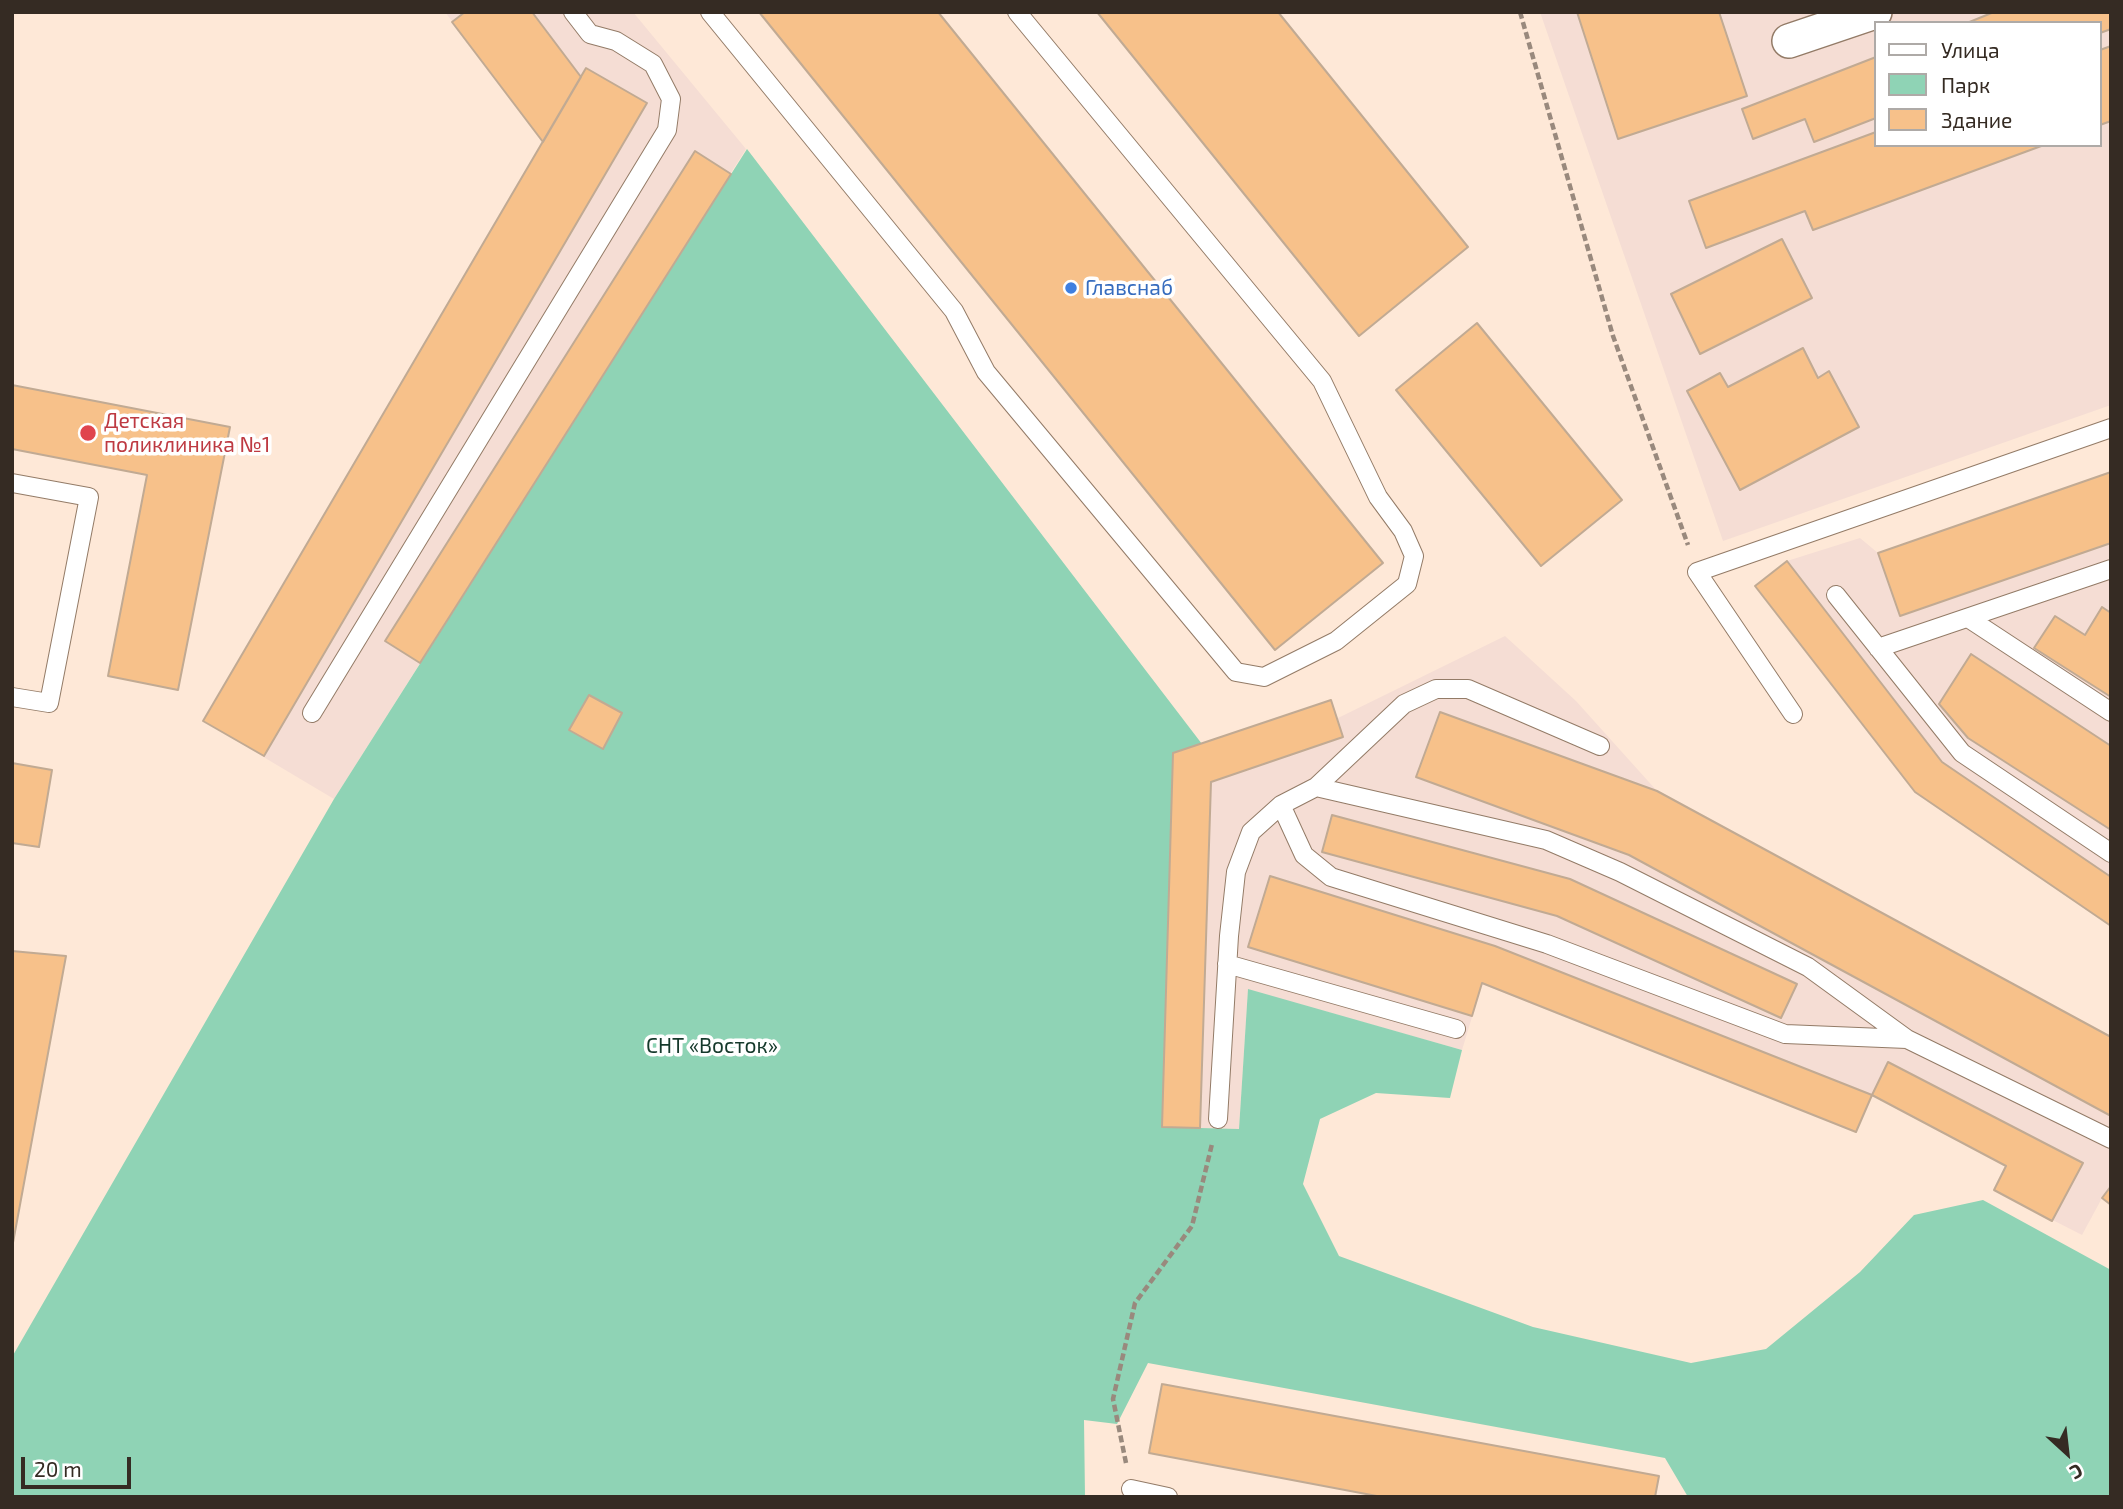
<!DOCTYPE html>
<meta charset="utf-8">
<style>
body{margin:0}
#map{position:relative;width:2123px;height:1509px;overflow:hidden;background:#fee8d7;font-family:"Exo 2",sans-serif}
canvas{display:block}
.frame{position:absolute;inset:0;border:14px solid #352b23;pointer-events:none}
.legend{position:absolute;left:1874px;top:21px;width:228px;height:126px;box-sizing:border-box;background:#fff;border:2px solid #aeaaa7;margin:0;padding:9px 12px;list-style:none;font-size:21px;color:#352b23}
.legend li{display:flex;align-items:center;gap:14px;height:35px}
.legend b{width:35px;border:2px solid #aeaaa7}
.north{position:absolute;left:2032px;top:1418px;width:70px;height:70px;-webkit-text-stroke:5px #fff;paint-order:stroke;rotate:153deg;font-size:19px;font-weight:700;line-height:28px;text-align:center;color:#352b23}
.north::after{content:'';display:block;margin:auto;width:24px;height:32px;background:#352b23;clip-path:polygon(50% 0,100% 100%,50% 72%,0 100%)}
.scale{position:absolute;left:21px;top:1457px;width:110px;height:32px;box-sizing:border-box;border:4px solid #352b23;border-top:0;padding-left:9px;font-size:21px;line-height:24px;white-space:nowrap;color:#352b23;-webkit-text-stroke:5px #fff;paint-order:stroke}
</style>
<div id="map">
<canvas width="2123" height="1509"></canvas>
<div class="frame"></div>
<ul class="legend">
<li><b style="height:9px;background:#fff"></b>Улица</li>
<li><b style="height:19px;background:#8fd3b5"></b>Парк</li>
<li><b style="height:19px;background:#f7c18a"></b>Здание</li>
</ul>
<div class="north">С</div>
<div class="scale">20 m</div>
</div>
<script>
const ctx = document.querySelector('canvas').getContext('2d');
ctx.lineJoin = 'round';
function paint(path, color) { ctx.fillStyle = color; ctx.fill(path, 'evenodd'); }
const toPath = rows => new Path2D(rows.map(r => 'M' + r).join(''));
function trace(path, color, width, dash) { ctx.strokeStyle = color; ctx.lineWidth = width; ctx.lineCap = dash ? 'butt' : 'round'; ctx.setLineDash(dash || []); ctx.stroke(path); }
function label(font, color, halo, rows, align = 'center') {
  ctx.font = font + ' "Exo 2",sans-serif'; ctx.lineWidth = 7; ctx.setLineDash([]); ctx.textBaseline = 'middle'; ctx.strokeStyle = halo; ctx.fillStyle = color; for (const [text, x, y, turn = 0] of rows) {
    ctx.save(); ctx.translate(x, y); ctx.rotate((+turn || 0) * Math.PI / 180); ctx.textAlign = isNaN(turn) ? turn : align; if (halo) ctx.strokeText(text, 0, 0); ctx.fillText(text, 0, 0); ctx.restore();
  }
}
const industrial = toPath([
 [445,12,633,12,746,149,334,799,203,721,543,142],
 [1540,12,2111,12,2111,405,1723,541],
 [1876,23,2100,23,2100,145,1876,145],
 [2111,472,2111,926,1915,792,1755,586,1787,561,1860,538,1878,553],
 [1505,636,1576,701,1657,791,2111,1037,2111,1205,2102,1198,2082,1235,1994,1190,2006,1165,1872,1095,1856,1132,1482,984,1462,1050,1248,990,1239,1129,1162,1127,1173,753,1331,700,1338,718]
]);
const green = toPath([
 [747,149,1202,744,1173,754,1162,1127,1239,1129,1248,989,1462,1050,1450,1098,1376,1093,1320,1119,1303,1184,1339,1256,1533,1327,1691,1363,1766,1349,1860,1272,1914,1215,1983,1200,2111,1270,2111,1497,1688,1497,1665,1458,1148,1363,1117,1424,1084,1420,1085,1497,12,1497,12,1357,334,799]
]);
const building = toPath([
 [465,12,532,12,581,77,543,142,452,22,465,12],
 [759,12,938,12,1383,563,1275,650,759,12],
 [1097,12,1278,12,1468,247,1359,336,1097,12],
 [1577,12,1719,12,1747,96,1618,139,1577,12],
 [1994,12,2111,12,2111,29,2100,33,2100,23,1967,23,1994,12],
 [2111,46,2111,121,2100,125,2100,50,2111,46],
 [1876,57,1876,118,1814,142,1805,119,1753,139,1742,109,1876,57],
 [586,68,647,103,264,756,203,721,586,68],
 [1876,132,1876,145,2044,145,1813,230,1805,211,1706,248,1689,201,1876,132],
 [695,151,731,174,420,663,385,641,695,151],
 [1782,239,1812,298,1700,354,1671,294,1782,239],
 [1477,323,1622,500,1541,566,1396,390,1477,323],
 [1803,348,1818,378,1829,371,1859,427,1740,490,1687,391,1720,373,1728,387,1803,348],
 [12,385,230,427,178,690,108,676,147,475,12,449,12,385],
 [2111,472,2111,543,1900,616,1878,553,2111,472],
 [1787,561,1942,762,2111,877,2111,926,1915,792,1755,586,1787,561],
 [2102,607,2111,613,2111,697,2034,648,2055,616,2085,635,2102,607],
 [1971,654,2111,746,2111,830,1968,738,1939,704,1971,654],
 [589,695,622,713,603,749,569,730,589,695],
 [1331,700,1343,737,1211,782,1200,1128,1162,1127,1173,753,1331,700],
 [1440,712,1657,791,2111,1037,2111,1116,1629,855,1416,777,1440,712],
 [12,763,52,770,39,847,12,843,12,763],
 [1332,815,1570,879,1797,984,1781,1018,1557,916,1322,852,1332,815],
 [1270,876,1495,946,1872,1095,1856,1132,1482,983,1472,1016,1248,947,1270,876],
 [12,951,66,956,12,1248,12,951],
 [1888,1062,2083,1163,2052,1221,1994,1190,2006,1166,1872,1095,1888,1062],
 [2111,1186,2111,1205,2102,1198,2111,1186],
 [1162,1384,1659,1476,1655,1497,1382,1497,1149,1453,1162,1384]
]);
const path = toPath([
 [1520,12,1613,336,1688,545],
 [1126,1463,1113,1399,1135,1303,1192,1226,1212,1144]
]);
const service = toPath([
 [710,12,954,311,986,372,1236,672,1264,677,1336,641,1407,584,1414,556,1403,531,1378,497,1322,381,1017,12],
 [12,483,89,497,49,703,12,697],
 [1836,595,1962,753,2111,853],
 [1968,618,2111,712],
 [1878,648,2111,569],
 [312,713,667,130,671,99,653,64,616,41,590,34,573,12],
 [1793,714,1697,572,2111,428],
 [1316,787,1546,840,1620,872,1808,967,1907,1039,2111,1139],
 [1281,805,1304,855,1331,877,1547,944,1785,1034,1907,1039],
 [1227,964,1456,1029],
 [1218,1119,1229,936,1236,872,1251,832,1281,805,1316,787,1404,704,1436,689,1468,689,1600,746],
 [1131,1489,1168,1497]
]);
const minor = toPath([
 [1789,41,1875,12]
]);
const markers = [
 [1071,288,7,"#3f7fe0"],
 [88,433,9,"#e0444e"]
];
const shopNames = [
 ["Главснаб",1085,288]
];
const healthNames = [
 ["Детская",104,421],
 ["поликлиника №1",104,445]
];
const parkNames = [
 ["СНТ «Восток»",712,1046]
];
paint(industrial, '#f5ddd4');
paint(green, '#8fd3b5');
paint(building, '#f7c18a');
trace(building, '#c1aa93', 2);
trace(service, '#937b67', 20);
trace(minor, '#937b67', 36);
trace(path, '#99897d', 4.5, [7, 3.5]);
trace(service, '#fff', 18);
trace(minor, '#fff', 33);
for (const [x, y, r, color] of markers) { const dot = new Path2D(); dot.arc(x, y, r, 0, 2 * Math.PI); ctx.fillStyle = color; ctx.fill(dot); trace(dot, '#fff', 2.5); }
label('21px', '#366cbe', '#fff', shopNames, 'left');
label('21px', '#be3a42', '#fff', healthNames, 'left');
label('21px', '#15392b', '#fff', parkNames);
</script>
